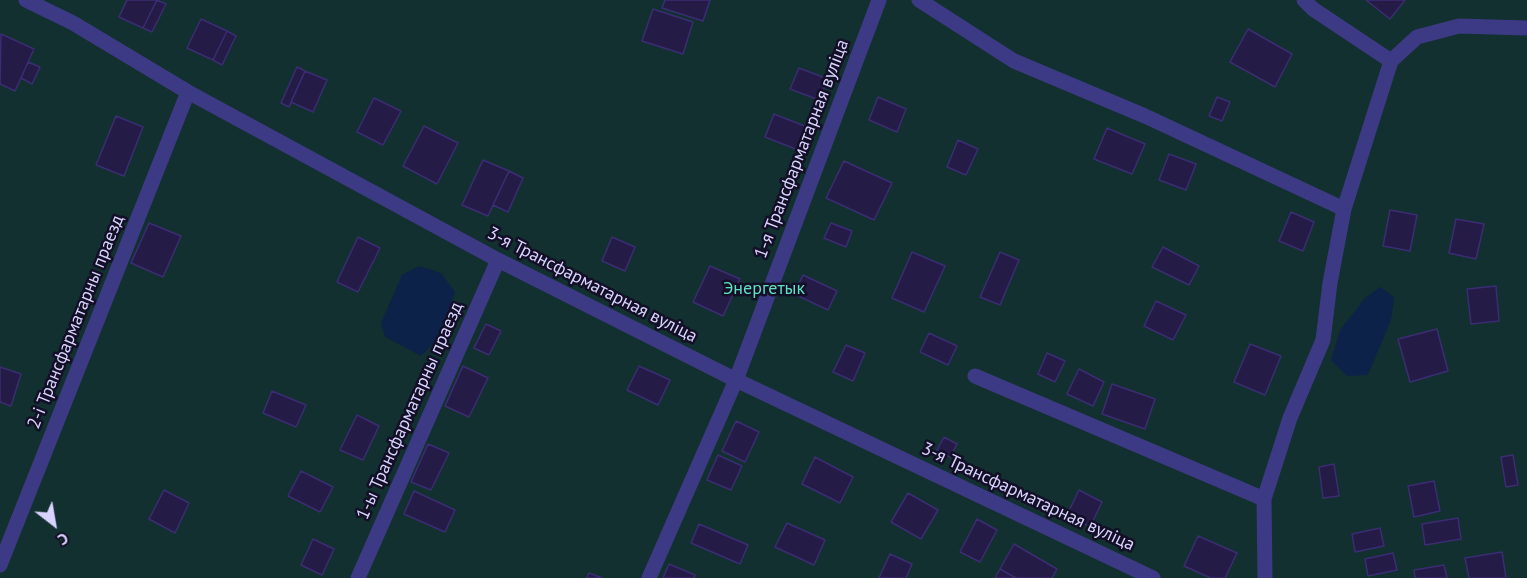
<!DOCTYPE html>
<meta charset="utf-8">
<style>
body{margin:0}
#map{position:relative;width:1527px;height:578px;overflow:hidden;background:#130f26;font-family:"PT Sans",sans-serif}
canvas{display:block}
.north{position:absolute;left:24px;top:494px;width:60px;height:60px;-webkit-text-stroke:4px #130f26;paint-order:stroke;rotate:149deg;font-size:16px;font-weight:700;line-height:24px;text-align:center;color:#d9d4ff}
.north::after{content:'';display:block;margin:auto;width:21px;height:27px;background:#d9d4ff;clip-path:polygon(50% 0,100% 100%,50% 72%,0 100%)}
</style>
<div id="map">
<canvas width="1527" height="578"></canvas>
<div class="north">С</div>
</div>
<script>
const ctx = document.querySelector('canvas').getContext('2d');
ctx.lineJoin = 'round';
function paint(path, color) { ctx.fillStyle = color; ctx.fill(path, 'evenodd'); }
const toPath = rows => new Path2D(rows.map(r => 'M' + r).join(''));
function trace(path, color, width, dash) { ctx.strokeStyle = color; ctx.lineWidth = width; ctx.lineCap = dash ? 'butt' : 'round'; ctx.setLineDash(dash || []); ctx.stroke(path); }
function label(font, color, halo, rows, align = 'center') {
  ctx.font = font + ' "PT Sans",sans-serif'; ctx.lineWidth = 5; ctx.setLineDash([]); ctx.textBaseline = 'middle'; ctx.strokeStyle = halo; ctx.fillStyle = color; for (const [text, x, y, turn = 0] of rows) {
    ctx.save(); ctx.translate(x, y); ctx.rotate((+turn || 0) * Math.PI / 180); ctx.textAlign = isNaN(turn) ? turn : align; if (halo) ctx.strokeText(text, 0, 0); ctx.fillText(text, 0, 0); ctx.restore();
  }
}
const green = toPath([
 [0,0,1527,0,1527,578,0,578]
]);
const water = toPath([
 [419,266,441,273,455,292,442,335,421,356,385,337,381,323,402,275],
 [1380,287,1394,297,1391,320,1368,375,1347,376,1331,360,1340,330,1365,298]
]);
const building = toPath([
 [127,0,157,0,143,28,119,17,127,0],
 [157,0,166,4,152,32,143,28,157,0],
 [665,0,710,0,703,21,662,8,665,0],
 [1366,0,1405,0,1390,19,1366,0],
 [653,9,693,22,683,54,642,41,653,9],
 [201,19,227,31,213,60,187,48,201,19],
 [1248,29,1292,54,1275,87,1230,62,1248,29],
 [227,31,236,36,222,65,213,60,227,31],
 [1,34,34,49,15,91,0,84,1,34],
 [28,62,40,67,32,84,21,78,28,62],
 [297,67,305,71,289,107,281,103,297,67],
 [799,68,828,79,819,100,790,89,799,68],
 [305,71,327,80,313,112,291,102,305,71],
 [878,97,906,109,897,132,869,120,878,97],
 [1217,97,1230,102,1222,121,1209,116,1217,97],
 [374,98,401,111,383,145,357,132,374,98],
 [774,114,807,127,798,150,765,137,774,114],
 [116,116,143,127,124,176,96,165,116,116],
 [424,126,458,143,437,184,403,166,424,126],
 [1107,128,1145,144,1132,174,1094,159,1107,128],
 [958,140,978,149,966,175,947,167,958,140],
 [1169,154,1196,164,1186,190,1159,180,1169,154],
 [483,160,509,171,488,216,462,205,483,160],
 [844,161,892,183,874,220,826,198,844,161],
 [509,171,523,178,508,212,493,205,509,171],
 [1390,210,1417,215,1410,251,1383,246,1390,210],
 [1291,212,1314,222,1303,251,1279,241,1291,212],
 [1456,219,1484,224,1476,259,1449,253,1456,219],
 [149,223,181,236,163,277,131,263,149,223],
 [831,223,852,231,846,247,824,238,831,223],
 [358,237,380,248,358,292,337,282,358,237],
 [612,237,635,247,625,271,602,261,612,237],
 [1163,247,1199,266,1189,285,1152,267,1163,247],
 [912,252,945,266,924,312,892,298,912,252],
 [1000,252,1019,260,1000,305,980,297,1000,252],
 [710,266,740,279,723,316,693,302,710,266],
 [803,275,837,291,828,310,794,294,803,275],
 [1496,286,1499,321,1471,324,1467,289,1496,286],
 [1156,301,1186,315,1173,340,1144,326,1156,301],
 [486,324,501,331,489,355,474,348,486,324],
 [1437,329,1448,371,1410,382,1398,339,1437,329],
 [929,333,957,346,948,365,920,352,929,333],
 [1250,344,1281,356,1265,395,1234,382,1250,344],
 [846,345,865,353,853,381,833,372,846,345],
 [1047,353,1065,361,1055,382,1038,374,1047,353],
 [463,366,488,378,469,417,445,406,463,366],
 [639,366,670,380,658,405,627,390,639,366],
 [0,367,21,374,11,406,0,402,0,367],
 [1079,369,1104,382,1093,406,1067,394,1079,369],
 [1112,384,1155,399,1145,429,1102,414,1112,384],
 [272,391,306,405,296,427,263,413,272,391],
 [357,415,379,426,363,460,340,450,357,415],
 [736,421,759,432,745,462,722,451,736,421],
 [944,437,957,444,950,457,937,450,944,437],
 [428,444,449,453,431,490,411,482,428,444],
 [718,455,742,466,731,490,707,480,718,455],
 [1513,455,1518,485,1506,487,1501,457,1513,455],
 [815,457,853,477,840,503,802,484,815,457],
 [1334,464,1339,496,1323,498,1319,467,1334,464],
 [301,471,333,487,320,512,288,496,301,471],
 [1434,481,1440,511,1414,517,1408,486,1434,481],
 [164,490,189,503,175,533,149,519,164,490],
 [1079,490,1102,502,1090,527,1067,515,1079,490],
 [414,491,455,510,445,532,404,514,414,491],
 [908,493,938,510,921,539,891,522,908,493],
 [1458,518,1461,539,1425,545,1422,524,1458,518],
 [977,519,997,530,980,562,960,552,977,519],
 [787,523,825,540,814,565,775,547,787,523],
 [699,524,748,545,740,564,691,543,699,524],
 [1380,528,1384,546,1355,552,1352,534,1380,528],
 [1198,536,1237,553,1225,578,1211,578,1184,566,1198,536],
 [313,539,334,549,322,575,301,565,313,539],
 [1014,544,1057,569,1052,578,1016,578,1000,569,1014,544],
 [1502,552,1506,578,1469,578,1465,558,1502,552],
 [1393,553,1397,570,1368,576,1365,559,1393,553],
 [890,554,912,564,906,578,879,578,890,554],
 [669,564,695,575,694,578,663,578,669,564],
 [1444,565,1447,578,1415,578,1414,570,1444,565],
 [1000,569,1016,578,995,578,1000,569],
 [589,573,602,578,587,578,589,573]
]);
const minor = toPath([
 [26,0,73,23,188,92,498,260,736,380,1153,578],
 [919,0,1014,61,1145,116,1344,209],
 [1304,0,1313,9,1391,61],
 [975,376,1264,499],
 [0,565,188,92],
 [358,578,498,260],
 [649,578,736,380,879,0],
 [1265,578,1264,499,1290,418,1323,340,1330,283,1344,209,1391,61,1417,37,1459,26,1527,28]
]);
const streetNames = [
 ["1-я Трансфарматарная вуліца",802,149,-69],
 ["3-я Трансфарматарная вуліца",592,285,27],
 ["2-і Трансфарматарны праезд",76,322,-68],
 ["1-ы Трансфарматарны праезд",410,411,-66],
 ["3-я Трансфарматарная вуліца",1028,497,25]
];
const parkNames = [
 ["Энергетык",764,289]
];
paint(green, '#12302f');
paint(water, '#0c2248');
paint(building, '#241b47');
trace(building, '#3b2d73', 1.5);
trace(minor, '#3d3a85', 15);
label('18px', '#d9d4ff', '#130f26', streetNames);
label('18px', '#5fe0c0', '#130f26', parkNames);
</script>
